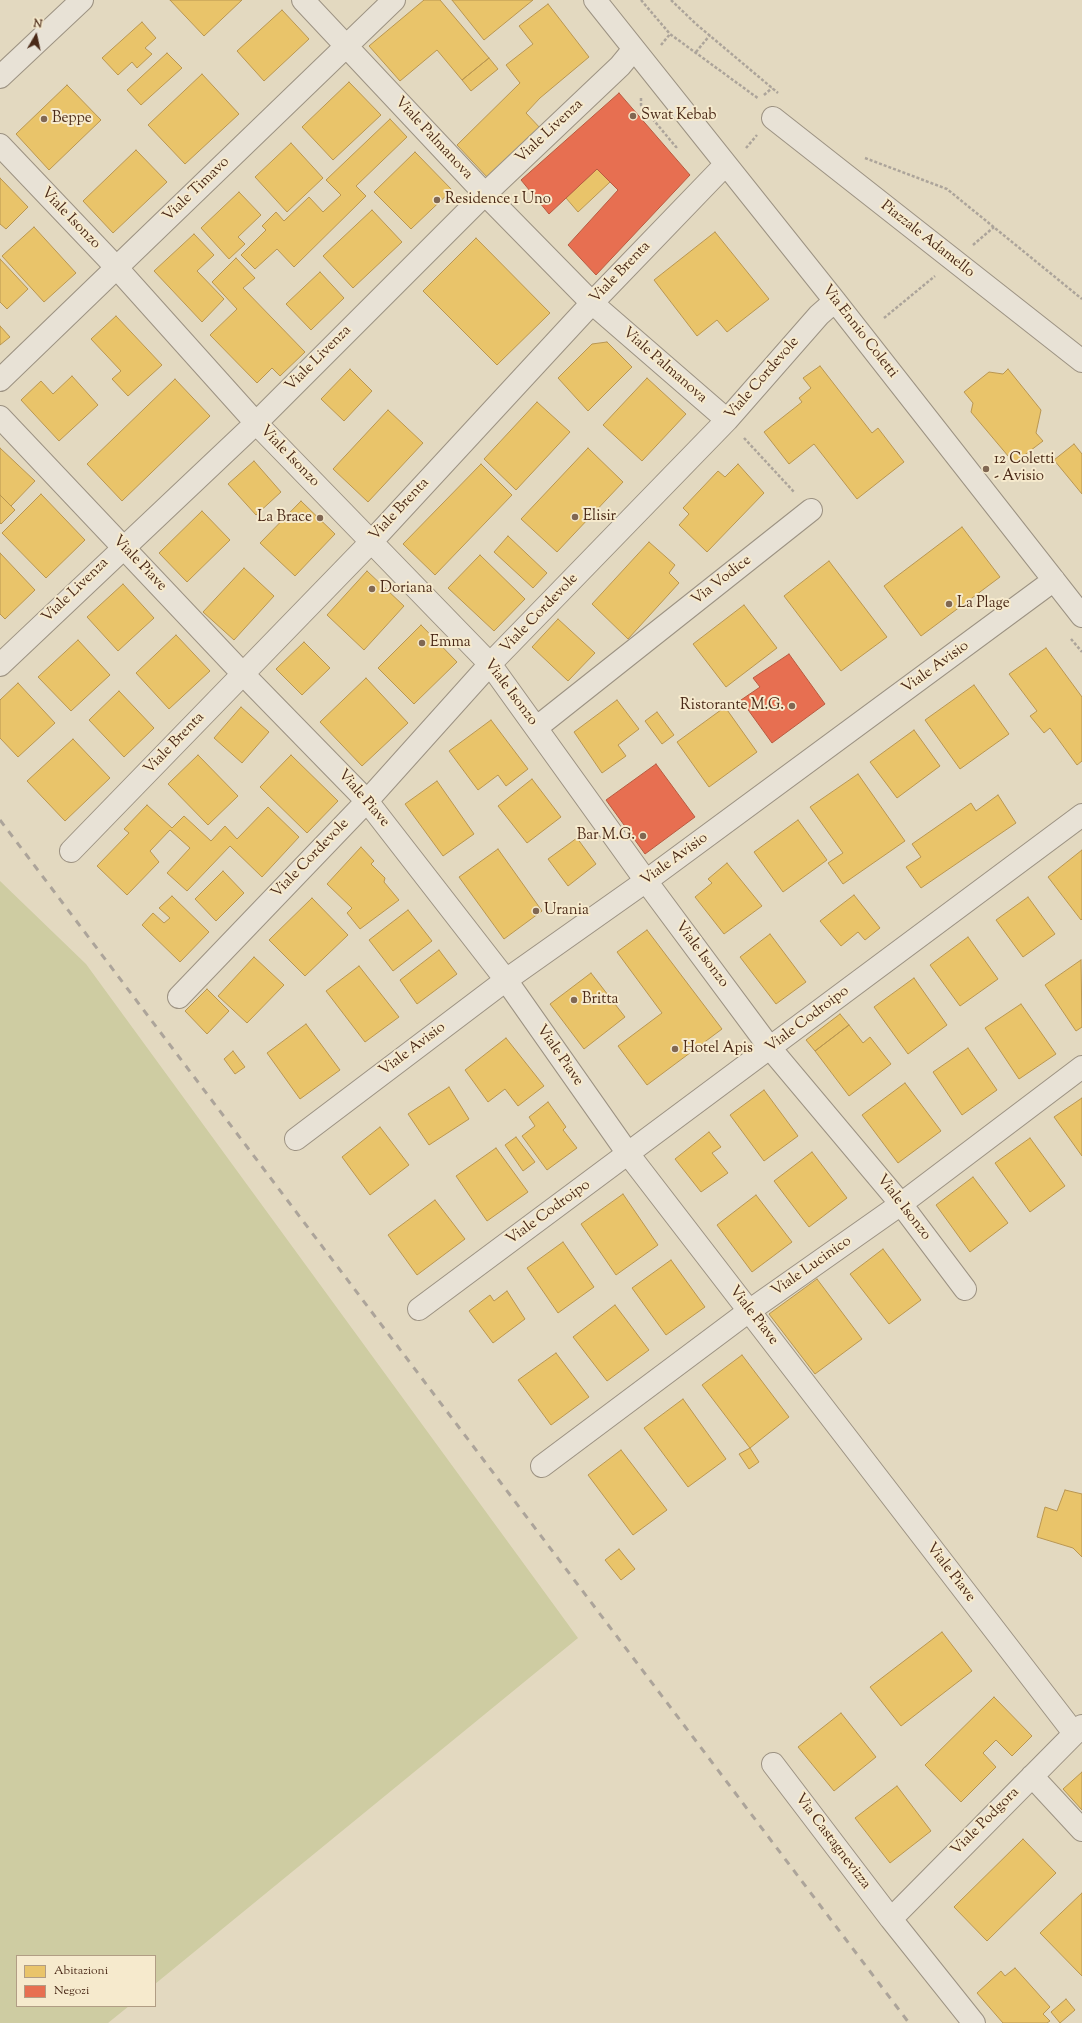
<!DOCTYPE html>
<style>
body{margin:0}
#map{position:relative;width:1082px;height:2023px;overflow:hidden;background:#e3d9c0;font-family:"Sorts Mill Goudy",serif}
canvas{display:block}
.legend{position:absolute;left:16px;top:1955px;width:140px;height:52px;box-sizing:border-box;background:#f6eacd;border:1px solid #b19d84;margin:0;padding:5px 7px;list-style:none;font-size:12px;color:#4a2917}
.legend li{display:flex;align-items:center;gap:8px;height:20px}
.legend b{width:20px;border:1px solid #b19d84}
.north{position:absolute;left:16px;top:16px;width:40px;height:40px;-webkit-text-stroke:3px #f6eacd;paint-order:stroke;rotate:9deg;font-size:11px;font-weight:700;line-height:16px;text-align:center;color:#4a2917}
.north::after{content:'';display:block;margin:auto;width:14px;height:18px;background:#4a2917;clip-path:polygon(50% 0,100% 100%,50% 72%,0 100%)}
</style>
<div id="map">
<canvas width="1082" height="2023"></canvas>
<ul class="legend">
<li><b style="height:11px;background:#e9c46a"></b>Abitazioni</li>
<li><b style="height:11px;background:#e76f51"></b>Negozi</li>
</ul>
<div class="north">N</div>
</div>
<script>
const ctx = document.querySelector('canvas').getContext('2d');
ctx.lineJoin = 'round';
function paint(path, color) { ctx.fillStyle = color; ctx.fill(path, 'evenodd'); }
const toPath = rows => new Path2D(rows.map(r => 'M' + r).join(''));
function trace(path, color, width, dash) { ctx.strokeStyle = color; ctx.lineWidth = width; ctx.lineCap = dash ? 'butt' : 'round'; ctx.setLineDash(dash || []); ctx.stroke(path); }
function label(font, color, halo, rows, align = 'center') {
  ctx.font = font + ' "Sorts Mill Goudy",serif'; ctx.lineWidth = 4; ctx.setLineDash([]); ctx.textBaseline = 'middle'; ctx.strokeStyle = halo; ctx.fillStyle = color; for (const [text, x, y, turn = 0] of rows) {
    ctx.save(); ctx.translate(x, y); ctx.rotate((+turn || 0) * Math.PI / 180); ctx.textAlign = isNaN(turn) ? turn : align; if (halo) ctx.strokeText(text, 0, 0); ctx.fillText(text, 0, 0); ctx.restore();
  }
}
const green = toPath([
 [0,881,86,964,578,1638,155,1984,155,1956,17,1956,17,2006,129,2006,108,2023,0,2023]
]);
const homes = toPath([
 [170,0,242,0,204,36,170,0],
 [424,0,440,0,489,58,462,80,437,50,400,81,369,46,424,0],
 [452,0,533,0,484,40,452,0],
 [548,4,589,57,540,98,526,113,542,130,488,178,457,145,520,83,506,65,533,44,519,26,548,4],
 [282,10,309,39,264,81,237,51,282,10],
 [142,22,156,38,145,48,152,54,137,68,132,62,118,75,102,58,142,22],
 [167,53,182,68,141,105,127,90,167,53],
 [489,58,498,69,471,91,462,80,489,58],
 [202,74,239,114,185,164,148,125,202,74],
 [349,82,381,115,333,160,302,127,349,82],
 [67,85,101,120,49,170,16,134,67,85],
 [390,119,407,137,356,186,366,196,294,267,277,249,255,269,241,255,266,230,262,226,276,212,284,221,309,197,323,212,341,195,326,180,390,119],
 [291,143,323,178,287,212,255,177,291,143],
 [136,150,167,182,113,233,83,201,136,150],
 [415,152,452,190,411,229,374,192,415,152],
 [597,169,610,182,578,212,566,198,597,169],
 [0,178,28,207,6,229,0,224,0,178],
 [239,192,261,215,238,237,245,244,229,259,201,228,239,192],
 [372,210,402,242,353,288,323,256,372,210],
 [34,227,76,273,44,302,2,256,34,227],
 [715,232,769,299,727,332,717,320,697,336,654,280,715,232],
 [194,234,214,255,197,271,224,299,202,322,154,271,194,234],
 [476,238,550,313,497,365,423,291,476,238],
 [236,258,255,278,243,288,305,352,280,376,272,368,257,383,210,335,237,309,212,282,236,258],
 [0,259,28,289,7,309,0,302,0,259],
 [320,272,344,298,311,330,286,304,320,272],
 [116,316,162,365,128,396,112,379,121,371,91,339,116,316],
 [0,326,10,337,0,345,0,326],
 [607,342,632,367,588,411,558,378,592,344,607,342],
 [820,366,872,433,878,428,904,462,857,499,814,444,789,464,764,432,802,402,799,398,811,388,803,378,820,366],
 [350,369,372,391,344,421,321,399,350,369],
 [1008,369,1041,410,1036,433,1043,441,1014,463,971,412,973,403,964,392,989,372,1003,374,1008,369],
 [72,376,98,405,59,441,21,400,41,381,53,394,72,376],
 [647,378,686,414,642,461,603,425,647,378],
 [175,379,210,416,122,501,87,464,175,379],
 [537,402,570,432,516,490,484,459,537,402],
 [388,410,423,443,368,502,333,469,388,410],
 [1074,444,1082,454,1082,494,1054,460,1074,444],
 [0,448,35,481,11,506,0,495,0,448],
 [588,448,623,482,557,552,521,519,588,448],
 [254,461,281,492,256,515,228,484,254,461],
 [481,464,512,495,435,575,403,544,481,464],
 [738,464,764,493,707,552,679,525,689,514,683,508,718,471,725,477,738,464],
 [41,494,85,540,46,578,2,533,41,494],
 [0,495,15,510,1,524,0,523,0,495],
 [301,501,335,534,295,576,260,543,301,501],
 [202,511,230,540,187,582,159,553,202,511],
 [962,527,1000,577,921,636,884,586,962,527],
 [508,536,547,573,533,588,494,552,508,536],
 [649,542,675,565,669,573,679,583,628,639,592,604,649,542],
 [0,553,35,590,5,619,0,614,0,553],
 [480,555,525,599,494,631,448,588,480,555],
 [829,561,887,637,841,671,784,596,829,561],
 [244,568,274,596,234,640,203,612,244,568],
 [367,571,404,606,364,650,327,615,367,571],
 [123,584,154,618,118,651,87,617,123,584],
 [744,605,777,648,726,687,693,644,744,605],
 [558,619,595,653,568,681,532,647,558,619],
 [421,625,457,662,414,704,378,668,421,625],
 [176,635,210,671,169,709,136,673,176,635],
 [78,640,110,675,71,711,38,677,78,640],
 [304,642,330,668,302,695,276,669,304,642],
 [1046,648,1082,697,1082,761,1077,765,1050,728,1044,733,1030,716,1037,711,1009,674,1046,648],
 [366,678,408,723,362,766,320,722,366,678],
 [18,683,55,723,18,757,0,738,0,700,18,683],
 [974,685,1009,734,960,769,925,720,974,685],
 [119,691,154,728,124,757,89,720,119,691],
 [617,700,639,729,618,745,626,756,602,773,574,732,617,700],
 [241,707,269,732,242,763,214,738,241,707],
 [725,707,757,752,709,787,677,742,725,707],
 [657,712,674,735,662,744,645,721,657,712],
 [491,720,528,769,506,786,498,775,478,790,449,751,491,720],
 [914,730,940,766,897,798,870,762,914,730],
 [73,739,110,778,65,821,27,781,73,739],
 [198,755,238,796,208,825,168,784,198,755],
 [291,755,338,801,307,833,260,787,291,755],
 [858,774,905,841,843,884,828,863,843,853,810,807,858,774],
 [532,779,561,817,527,843,498,806,532,779],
 [437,781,474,834,443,856,405,804,437,781],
 [998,795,1016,823,921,888,906,867,921,857,912,844,971,803,976,811,998,795],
 [147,805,172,828,184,816,211,841,225,826,237,839,268,807,299,837,262,877,230,846,187,891,167,873,190,848,170,830,150,851,159,862,127,895,97,866,129,833,124,829,147,805],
 [798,820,827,860,783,892,754,852,798,820],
 [577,838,596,864,568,886,548,859,577,838],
 [361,847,374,861,371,864,385,878,384,882,399,900,360,929,347,913,352,908,327,884,361,847],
 [498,849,542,911,504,939,459,877,498,849],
 [1082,850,1082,919,1081,920,1048,877,1082,850],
 [727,863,762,906,724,934,695,897,712,883,708,879,727,863],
 [223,871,244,893,216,921,195,899,223,871],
 [854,895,880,928,865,940,858,932,841,946,820,921,854,895],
 [172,896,209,932,180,962,142,925,153,913,164,923,170,918,159,908,172,896],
 [1028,897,1055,934,1023,957,996,920,1028,897],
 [312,898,348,935,305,976,269,940,312,898],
 [408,910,432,941,393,971,369,940,408,910],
 [647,930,722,1029,647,1085,618,1046,662,1013,617,952,647,930],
 [770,934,806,982,776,1004,740,957,770,934],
 [968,937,998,979,960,1006,930,965,968,937],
 [439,950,457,974,417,1004,400,980,439,950],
 [254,957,284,985,247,1023,218,996,254,957],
 [1081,960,1082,1027,1076,1031,1045,985,1081,960],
 [359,966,399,1017,365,1042,326,991,359,966],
 [591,973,625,1017,584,1049,550,1004,591,973],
 [914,978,947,1025,908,1054,874,1007,914,978],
 [207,989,229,1011,207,1034,185,1011,207,989],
 [1021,1004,1056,1054,1019,1079,985,1028,1021,1004],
 [840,1014,849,1025,815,1051,806,1040,840,1014],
 [306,1024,340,1070,300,1099,267,1053,306,1024],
 [849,1025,863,1043,870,1037,891,1064,849,1096,815,1051,849,1025],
 [506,1038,544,1086,518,1106,505,1089,488,1102,465,1070,506,1038],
 [968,1048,997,1090,962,1115,933,1072,968,1048],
 [233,1051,245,1067,235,1074,224,1059,233,1051],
 [905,1083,941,1131,898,1163,862,1115,905,1083],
 [449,1087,469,1119,429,1145,408,1114,449,1087],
 [764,1090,798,1136,764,1161,730,1115,764,1090],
 [1082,1098,1082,1156,1054,1117,1082,1098],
 [548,1102,566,1127,563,1130,577,1148,547,1170,522,1136,535,1126,529,1117,548,1102],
 [380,1127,409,1165,370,1195,342,1157,380,1127],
 [709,1132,721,1147,712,1153,728,1173,701,1192,675,1159,709,1132],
 [516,1137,535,1162,523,1171,505,1145,516,1137],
 [1030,1138,1065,1186,1030,1212,995,1163,1030,1138],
 [496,1148,528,1192,487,1221,456,1176,496,1148],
 [812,1152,847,1198,809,1227,774,1181,812,1152],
 [973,1177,1008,1223,970,1252,936,1205,973,1177],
 [623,1194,658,1245,616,1275,581,1224,623,1194],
 [756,1195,792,1242,752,1272,717,1225,756,1195],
 [435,1200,465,1239,417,1275,388,1235,435,1200],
 [563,1242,594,1287,558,1313,527,1268,563,1242],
 [883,1249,921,1300,889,1324,850,1274,883,1249],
 [671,1260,705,1307,666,1335,632,1288,671,1260],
 [817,1279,862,1339,815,1374,769,1314,817,1279],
 [507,1291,525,1319,493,1343,469,1311,490,1295,494,1301,507,1291],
 [615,1305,649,1350,607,1381,573,1337,615,1305],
 [556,1353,589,1397,551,1425,518,1380,556,1353],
 [742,1355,789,1417,750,1448,702,1385,742,1355],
 [683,1399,726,1459,688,1487,644,1428,683,1399],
 [750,1448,759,1462,749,1469,739,1454,750,1448],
 [621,1450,667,1510,633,1535,588,1475,621,1450],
 [1065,1490,1082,1494,1082,1557,1073,1548,1037,1537,1045,1507,1057,1511,1065,1490],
 [619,1549,635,1569,621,1580,605,1560,619,1549],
 [942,1632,972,1671,901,1726,870,1687,942,1632],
 [994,1697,1032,1736,1012,1756,996,1740,983,1753,996,1767,961,1802,925,1765,994,1697],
 [841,1713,876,1757,834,1791,798,1747,841,1713],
 [1082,1772,1082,1810,1063,1789,1082,1772],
 [897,1786,931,1831,890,1863,855,1818,897,1786],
 [1023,1839,1056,1873,987,1941,954,1907,1023,1839],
 [1082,1893,1082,1976,1040,1933,1082,1893],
 [1015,1968,1050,2007,1043,2014,1050,2021,1047,2023,1003,2023,977,1993,1001,1971,1005,1976,1015,1968],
 [1066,1999,1075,2010,1060,2023,1051,2012,1066,1999]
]);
const shops = toPath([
 [619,93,690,175,596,275,568,245,618,190,597,169,549,214,521,180,619,93],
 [789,654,825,704,772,743,741,700,760,687,753,678,789,654],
 [656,764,695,817,645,854,606,800,656,764]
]);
const path = toPath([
 [641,0,670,34,759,99],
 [671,0,696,24,778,93],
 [661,45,670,34],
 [696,52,710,35],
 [764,95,772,88],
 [641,98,641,105,676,147,679,146],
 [746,148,757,135],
 [865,158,947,189,1082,299],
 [973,245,994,227],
 [884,318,935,276],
 [744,438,795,493],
 [1071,639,1082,652]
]);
const minor = toPath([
 [303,0,485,194,592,303,727,420],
 [595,0,835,301,1082,616],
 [0,77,82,0],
 [773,118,1082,361],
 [0,145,116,267,256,423,490,664,646,881,770,1048,901,1204,965,1289],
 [0,380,394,0],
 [0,417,243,674,367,801,506,980,629,1155,1074,1733],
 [0,665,256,423,485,194,620,66,634,49],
 [536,728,811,510],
 [71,851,372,541,592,303,725,165],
 [179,997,367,801,490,664,727,420,819,315,835,301],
 [296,1139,506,980,646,881,1054,580],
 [419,1309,1082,815],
 [542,1466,749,1311,901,1204,1082,1067],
 [773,1764,891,1919,974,2023],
 [1032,1776,1082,1830],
 [891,1919,1082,1726]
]);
const rail = toPath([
 [0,820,909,2023]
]);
const markers = [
 [633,116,4,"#806752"],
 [44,119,4,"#806752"],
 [437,200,4,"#806752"],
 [986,469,4,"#806752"],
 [575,517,4,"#806752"],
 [320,518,4,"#806752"],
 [372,589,4,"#806752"],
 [949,604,4,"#806752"],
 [422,643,4,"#806752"],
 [792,706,4,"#806752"],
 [643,836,4,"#806752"],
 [536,911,4,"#806752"],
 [574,1000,4,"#806752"],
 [675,1049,4,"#806752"]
];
const poiNames = [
 ["Swat Kebab",641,116],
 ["Beppe",52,119],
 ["Residence 1 Uno",445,200],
 ["12 Coletti",994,460],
 ["- Avisio",994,477],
 ["Elisir",583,517],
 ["La Brace",312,518,"right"],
 ["Doriana",380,589],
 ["La Plage",957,604],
 ["Emma",430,643],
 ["Ristorante M.G.",784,706,"right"],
 ["Bar M.G.",635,836,"right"],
 ["Urania",544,911],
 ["Britta",582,1000],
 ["Hotel Apis",683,1049]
];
const streetNames = [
 ["Viale Livenza",550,132,-43],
 ["Viale Palmanova",433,139,47],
 ["Viale Timavo",197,190,-44],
 ["Viale Isonzo",70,219,46],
 ["Piazzale Adamello",927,240,38],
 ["Viale Brenta",621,273,-46],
 ["Via Ennio Coletti",859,332,52],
 ["Viale Livenza",319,359,-45],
 ["Viale Palmanova",664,366,41],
 ["Viale Cordevole",763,379,-49],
 ["Viale Isonzo",289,457,46],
 ["Viale Brenta",400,510,-47],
 ["Viale Piave",139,564,46],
 ["Via Vodice",722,581,-38],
 ["Viale Livenza",76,591,-44],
 ["Viale Cordevole",540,614,-46],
 ["Viale Avisio",936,668,-36],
 ["Viale Isonzo",510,693,53],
 ["Viale Brenta",175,744,-46],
 ["Viale Piave",363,799,49],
 ["Viale Cordevole",311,859,-46],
 ["Viale Avisio",675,860,-36],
 ["Viale Isonzo",701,955,53],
 ["Viale Codroipo",808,1020,-37],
 ["Viale Avisio",413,1050,-37],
 ["Viale Piave",559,1056,55],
 ["Viale Isonzo",903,1208,52],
 ["Viale Codroipo",549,1213,-36],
 ["Viale Lucinico",812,1267,-35],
 ["Viale Piave",753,1316,52],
 ["Viale Piave",950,1573,52],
 ["Viale Podgora",986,1822,-45],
 ["Via Castagnevizza",832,1842,53]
];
paint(green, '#cecca2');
paint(homes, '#e9c46a');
trace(homes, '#b99651', 1);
paint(shops, '#e76f51');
trace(shops, '#b85a40', 1);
trace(minor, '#9c9282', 24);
trace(path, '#aca49a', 2.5, [3, 2]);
trace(minor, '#e8e2d6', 22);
trace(rail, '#aca49a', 3, [7, 7]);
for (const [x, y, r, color] of markers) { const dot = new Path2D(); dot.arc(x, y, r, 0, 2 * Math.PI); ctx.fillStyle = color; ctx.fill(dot); trace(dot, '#f6eacd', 1.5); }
label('15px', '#4a2917', '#f6eacd', poiNames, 'left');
label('15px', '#4a2917', '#f6eacd', streetNames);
</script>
